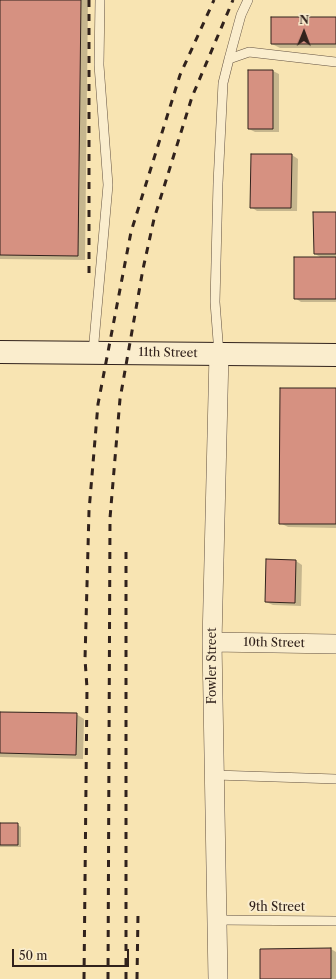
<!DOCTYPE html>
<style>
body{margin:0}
#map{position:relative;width:336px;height:979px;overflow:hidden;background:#f8e4b2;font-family:"Libre Caslon Text",serif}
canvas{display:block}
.north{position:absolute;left:284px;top:12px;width:40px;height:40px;-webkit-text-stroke:3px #faedcd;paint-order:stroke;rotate:1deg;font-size:11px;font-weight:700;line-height:16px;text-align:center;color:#31221c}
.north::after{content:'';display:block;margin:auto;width:14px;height:18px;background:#31221c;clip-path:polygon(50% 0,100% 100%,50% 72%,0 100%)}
.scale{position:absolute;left:12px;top:949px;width:117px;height:18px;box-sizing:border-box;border:2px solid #31221c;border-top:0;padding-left:5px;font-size:12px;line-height:14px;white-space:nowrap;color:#31221c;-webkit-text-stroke:3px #faedcd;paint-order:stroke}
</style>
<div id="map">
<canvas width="336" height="979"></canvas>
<div class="north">N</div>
<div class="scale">50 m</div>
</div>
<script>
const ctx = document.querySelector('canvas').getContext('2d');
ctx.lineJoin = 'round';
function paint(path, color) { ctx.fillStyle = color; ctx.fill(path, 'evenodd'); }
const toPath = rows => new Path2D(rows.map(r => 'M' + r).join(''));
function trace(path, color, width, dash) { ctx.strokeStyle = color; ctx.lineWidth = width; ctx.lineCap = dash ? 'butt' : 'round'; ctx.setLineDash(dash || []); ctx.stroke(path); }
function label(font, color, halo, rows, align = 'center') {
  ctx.font = font + ' "Libre Caslon Text",serif'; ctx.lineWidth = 4; ctx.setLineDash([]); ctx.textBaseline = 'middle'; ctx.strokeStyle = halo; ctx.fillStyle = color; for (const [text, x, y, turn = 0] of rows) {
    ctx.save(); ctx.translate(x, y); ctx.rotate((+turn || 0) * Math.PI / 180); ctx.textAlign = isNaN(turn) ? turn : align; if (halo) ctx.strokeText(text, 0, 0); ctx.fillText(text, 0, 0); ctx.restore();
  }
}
const shadow = toPath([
 [0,0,88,0,85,260,0,259],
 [336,18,336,48,280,48,272,44],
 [273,71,279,74,279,132,255,132,249,129],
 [292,155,298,159,297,211,257,211,251,207],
 [336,213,336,302,301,302,295,298,322,258,315,254],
 [336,389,336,528,288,527,280,523],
 [267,560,296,561,302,565,301,606,273,605,266,602],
 [0,713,76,714,84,719,83,759,0,757],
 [0,824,17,824,21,827,21,847,0,847],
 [331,949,336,952,336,979,262,979]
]);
const building = toPath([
 [0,0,81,0,78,256,0,255,0,0],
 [271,17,336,17,336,44,271,44,271,17],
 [248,70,273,70,273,129,248,129,248,70],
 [251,154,292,154,291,208,250,208,251,154],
 [313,212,336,212,336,254,314,254,313,212],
 [294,257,336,257,336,299,294,299,294,257],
 [280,388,336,388,336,524,279,524,280,388],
 [266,559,296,560,295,603,265,602,266,559],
 [0,712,77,713,76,755,0,753,0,712],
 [0,823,18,823,18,845,0,845,0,823],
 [331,948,331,979,260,979,260,949,331,948]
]);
const service = toPath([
 [229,59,241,15,248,0],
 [93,353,108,185,99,65,100,0],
 [219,354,215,302,218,183,223,83,229,59,249,52,336,62],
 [215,775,336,779],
 [217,920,336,921]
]);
const minor = toPath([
 [212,642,336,644],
 [218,979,212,642,219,354]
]);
const secondary = toPath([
 [0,352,336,355]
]);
const rail = toPath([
 [89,0,89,280],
 [84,979,87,688,85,659,89,511,98,404,131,232,180,75,214,0],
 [108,979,110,518,120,399,143,269,154,219,192,97,233,0],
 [126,979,126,548],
 [137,979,138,914]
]);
const streetNames = [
 ["11th Street",168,353,1],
 ["10th Street",274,643,1],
 ["Fowler Street",213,666,-90],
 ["9th Street",277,908]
];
paint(shadow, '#0003');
paint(building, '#d69181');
trace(building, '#31221c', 1);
trace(service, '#635242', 10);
trace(minor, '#635242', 20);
trace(secondary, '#31221c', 24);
trace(service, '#faedcd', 9);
trace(minor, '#faedcd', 19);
trace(secondary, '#faedcd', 22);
trace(rail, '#31221c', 3, [7, 7]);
label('12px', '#31221c', '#faedcd', streetNames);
</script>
